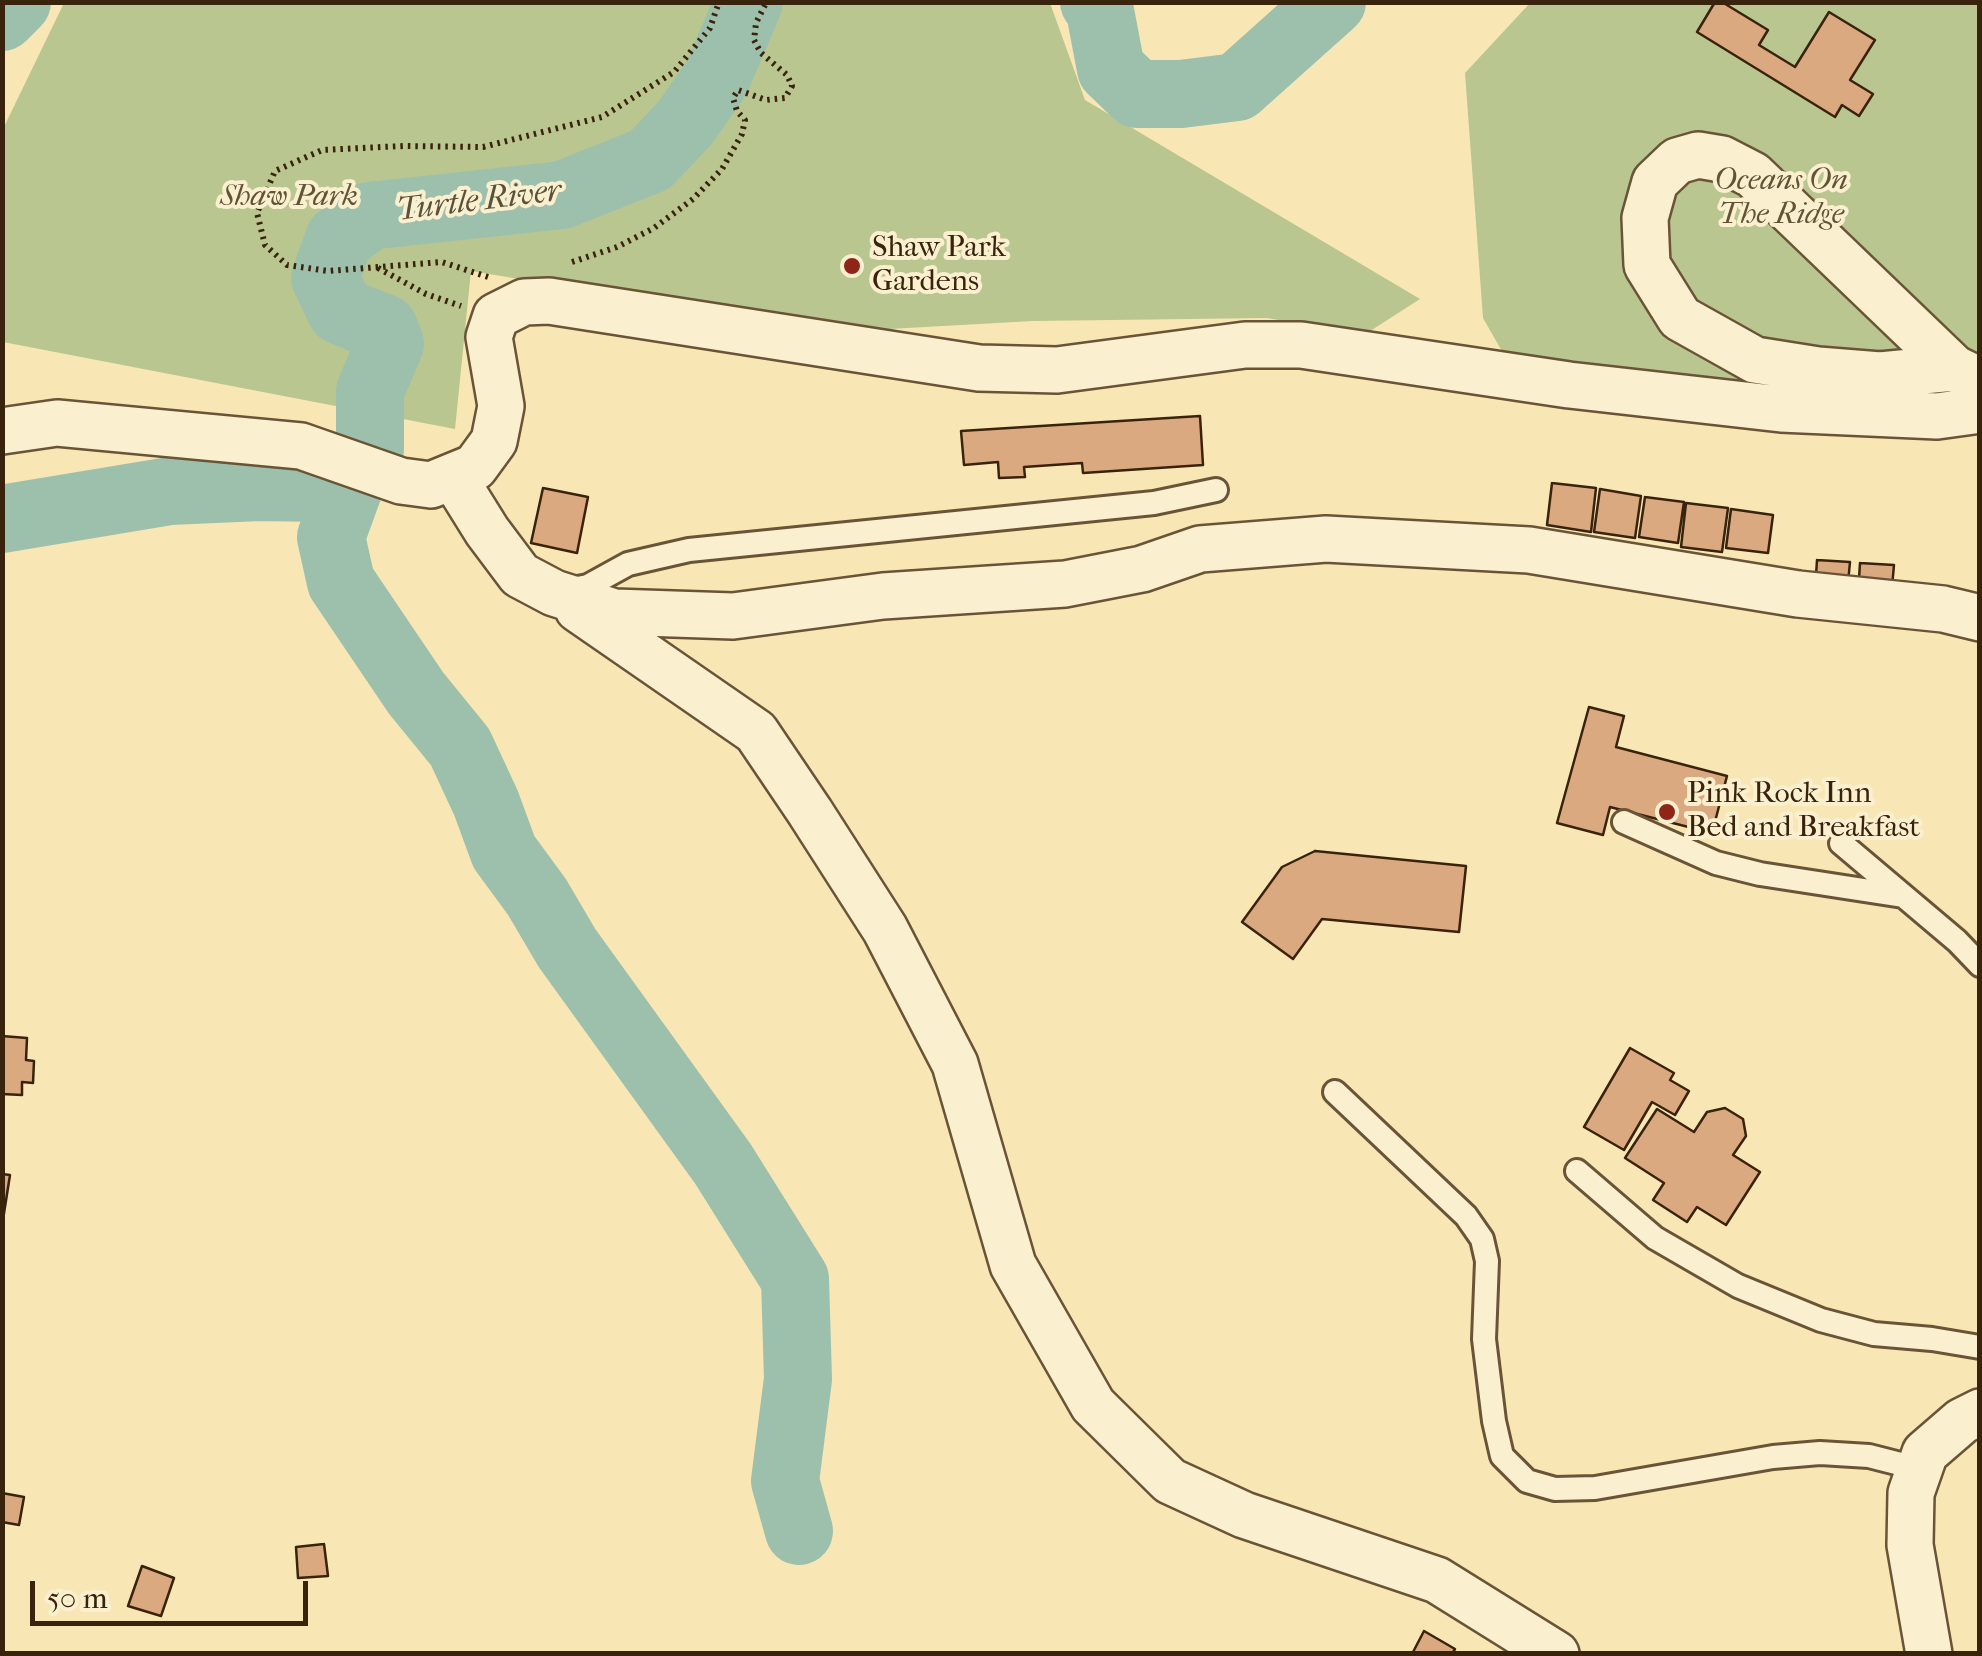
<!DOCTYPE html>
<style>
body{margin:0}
#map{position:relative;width:1982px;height:1656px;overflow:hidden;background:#f8e7b4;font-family:"IM FELL French Canon",serif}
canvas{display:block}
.frame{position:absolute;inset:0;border:5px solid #3a230d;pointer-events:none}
.scale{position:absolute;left:30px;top:1581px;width:278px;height:45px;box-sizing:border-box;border:5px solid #3a230d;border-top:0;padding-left:12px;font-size:30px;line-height:35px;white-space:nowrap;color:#3a230d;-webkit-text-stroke:8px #faefce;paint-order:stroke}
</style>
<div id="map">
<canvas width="1982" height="1656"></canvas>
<div class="frame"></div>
<div class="scale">50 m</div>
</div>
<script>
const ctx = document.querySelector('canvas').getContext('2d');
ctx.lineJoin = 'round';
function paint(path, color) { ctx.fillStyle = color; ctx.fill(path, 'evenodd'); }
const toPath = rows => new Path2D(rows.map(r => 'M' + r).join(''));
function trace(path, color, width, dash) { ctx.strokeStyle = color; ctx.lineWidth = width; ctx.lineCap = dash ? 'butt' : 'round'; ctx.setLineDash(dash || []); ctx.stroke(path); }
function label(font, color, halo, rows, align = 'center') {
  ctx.font = font + ' "IM FELL French Canon",serif'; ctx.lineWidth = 8; ctx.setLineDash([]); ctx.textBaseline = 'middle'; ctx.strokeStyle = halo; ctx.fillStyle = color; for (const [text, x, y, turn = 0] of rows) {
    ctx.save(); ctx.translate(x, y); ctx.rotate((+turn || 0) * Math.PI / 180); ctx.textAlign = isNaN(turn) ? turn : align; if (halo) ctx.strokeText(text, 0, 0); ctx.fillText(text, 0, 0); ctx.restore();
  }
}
const green = toPath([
 [64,3,1050,3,1085,100,1420,299,1364,335,1267,318,1033,321,836,332,471,271,455,429,3,342,2,131],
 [1530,3,1979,3,1979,407,1507,360,1483,318,1465,73]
]);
const river = toPath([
 [1094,2,1100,11,1111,69,1137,94,1181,94,1237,87,1332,2],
 [2,17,17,2],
 [355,471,331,537,341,582,416,693,460,747,486,803,504,852,537,897,567,948,723,1164,795,1279,798,1379,785,1481,799,1531],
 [2,519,170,491,260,487,321,488,355,471,370,449,370,391,390,344,384,328,341,311,325,278,339,239,369,216,562,195,650,160,685,123,716,79,749,2]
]);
const building = toPath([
 [1715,2,1722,2,1768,30,1759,45,1795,67,1829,12,1875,40,1850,80,1873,94,1859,116,1842,105,1835,117,1697,32,1715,2],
 [1200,416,1203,465,1083,473,1082,463,1024,467,1025,477,999,478,998,462,964,465,961,431,1200,416],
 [1552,483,1596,488,1591,532,1547,525,1552,483],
 [543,488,588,497,577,553,531,543,543,488],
 [1600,489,1641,496,1635,538,1594,532,1600,489],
 [1645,497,1684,502,1678,543,1639,537,1645,497],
 [1686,503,1728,508,1722,552,1681,547,1686,503],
 [1731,509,1773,515,1768,553,1726,548,1731,509],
 [1817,560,1850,562,1847,593,1815,591,1817,560],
 [1860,563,1894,565,1891,598,1858,595,1860,563],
 [1589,707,1624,716,1616,747,1727,776,1712,833,1610,807,1603,835,1557,823,1589,707],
 [1315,851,1466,866,1459,932,1322,919,1293,959,1242,922,1282,867,1315,851],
 [2,1036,27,1038,26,1060,34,1061,33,1083,22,1082,22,1095,2,1094,2,1036],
 [1630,1048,1674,1073,1670,1080,1689,1091,1675,1115,1652,1102,1624,1150,1584,1127,1630,1048],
 [1725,1108,1743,1119,1746,1136,1733,1155,1760,1172,1726,1225,1697,1207,1687,1222,1653,1200,1664,1183,1625,1158,1657,1109,1694,1132,1707,1112,1725,1108],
 [2,1174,10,1175,2,1226,2,1174],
 [2,1493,24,1497,19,1525,2,1522,2,1493],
 [324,1544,328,1576,298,1578,296,1547,324,1544],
 [142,1566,174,1578,161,1616,128,1606,142,1566],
 [1424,1631,1455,1649,1452,1654,1412,1654,1424,1631]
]);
const path = toPath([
 [572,262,617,247,654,228,693,199,722,169,742,134,745,120,737,111,733,98,738,90,766,100,785,98,792,86,787,75,761,53,754,40,756,23,765,5],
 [378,268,426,294,461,306],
 [488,277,442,262,328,271,287,265,265,245,257,213,275,171,322,150,403,146,483,147,602,117,674,72,710,28,719,2]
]);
const lane = toPath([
 [567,590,588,586,628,564,689,550,1154,503,1216,490],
 [1624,822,1716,863,1760,874,1903,896],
 [1841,843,1957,941,1980,965],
 [1335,1092,1466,1216,1482,1239,1487,1261,1484,1339,1494,1421,1502,1456,1527,1481,1555,1489,1595,1488,1773,1457,1820,1453,1869,1456,1920,1469],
 [1577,1171,1655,1238,1738,1286,1821,1320,1874,1334,1932,1339,1980,1347]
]);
const street = toPath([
 [1954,368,1880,375,1818,370,1755,360,1680,318,1647,265,1645,218,1655,182,1677,161,1698,155,1722,159,1753,175,1954,368,1980,381],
 [2,431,57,423,301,446,401,481,431,485,475,467,494,441,501,406,489,337,496,316,524,302,549,301,979,368,1057,370,1245,345,1301,345,1569,385,1781,409,1937,416,1980,410],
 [454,478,487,531,520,575,554,593,614,612,733,616,883,596,1065,584,1142,569,1200,549,1326,539,1529,550,1798,594,1943,609,1980,618],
 [578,609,756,732,810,812,885,929,955,1064,1013,1265,1093,1405,1170,1481,1244,1515,1437,1580,1556,1654],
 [1929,1654,1910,1545,1911,1493,1925,1453,1962,1421,1980,1412]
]);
const markers = [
 [852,266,10,"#8f2418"],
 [1667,812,10,"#8f2418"]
];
const parkNames = [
 ["Oceans On",1781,182],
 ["The Ridge",1781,216],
 ["Shaw Park",289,198]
];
const poiNames = [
 ["Shaw Park",872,249],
 ["Gardens",872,283],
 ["Pink Rock Inn",1687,795],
 ["Bed and Breakfast",1687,829]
];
const waterNames = [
 ["Turtle River",479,202,-7]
];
paint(green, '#bac68f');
trace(river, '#9dc0ad', 68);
paint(building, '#dba97f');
trace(building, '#3a230d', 2.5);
trace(lane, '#6a5437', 28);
trace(street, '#6a5437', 50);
trace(path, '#3a230d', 6, [2.5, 5]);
trace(lane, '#faefce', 22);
trace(street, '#faefce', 45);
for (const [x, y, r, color] of markers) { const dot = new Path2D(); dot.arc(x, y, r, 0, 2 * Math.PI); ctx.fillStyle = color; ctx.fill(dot); trace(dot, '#faefce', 4); }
label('italic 30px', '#605434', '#faefce', parkNames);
label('30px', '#3a230d', '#faefce', poiNames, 'left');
label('italic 32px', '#58523d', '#faefce', waterNames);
</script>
